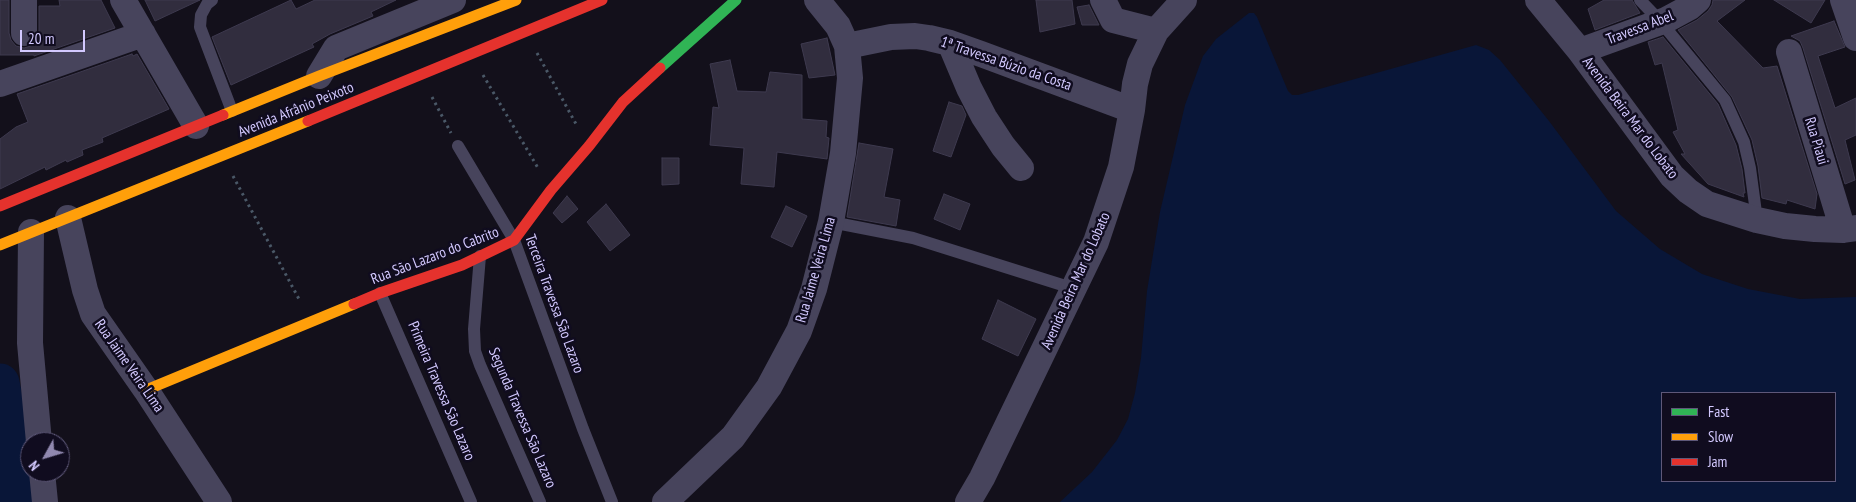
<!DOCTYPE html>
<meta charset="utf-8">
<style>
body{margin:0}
#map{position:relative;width:1856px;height:502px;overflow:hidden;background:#13101b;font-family:"PT Sans Narrow",sans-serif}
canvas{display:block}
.legend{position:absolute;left:1661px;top:392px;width:175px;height:90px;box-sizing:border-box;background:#100c1f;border:1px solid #5e5879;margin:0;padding:6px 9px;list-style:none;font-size:15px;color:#d3c9ff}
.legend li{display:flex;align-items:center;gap:10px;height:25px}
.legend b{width:25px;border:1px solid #5e5879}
.north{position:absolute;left:20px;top:432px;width:50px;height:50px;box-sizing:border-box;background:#100c1f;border:1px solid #5e5879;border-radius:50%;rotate:231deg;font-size:14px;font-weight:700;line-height:20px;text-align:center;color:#d3c9ff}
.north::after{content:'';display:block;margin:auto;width:18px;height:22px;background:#9088af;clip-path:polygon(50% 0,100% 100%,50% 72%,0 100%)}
.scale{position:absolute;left:20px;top:30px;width:65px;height:22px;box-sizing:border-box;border:2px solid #d3c9ff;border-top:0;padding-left:6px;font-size:15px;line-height:18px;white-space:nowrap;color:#d3c9ff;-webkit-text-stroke:4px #100c1f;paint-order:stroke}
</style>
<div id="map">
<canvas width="1856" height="502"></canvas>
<ul class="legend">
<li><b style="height:6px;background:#30b455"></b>Fast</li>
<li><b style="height:6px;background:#ff9f0a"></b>Slow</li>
<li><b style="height:6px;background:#e5322d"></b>Jam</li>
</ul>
<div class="north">N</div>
<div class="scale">20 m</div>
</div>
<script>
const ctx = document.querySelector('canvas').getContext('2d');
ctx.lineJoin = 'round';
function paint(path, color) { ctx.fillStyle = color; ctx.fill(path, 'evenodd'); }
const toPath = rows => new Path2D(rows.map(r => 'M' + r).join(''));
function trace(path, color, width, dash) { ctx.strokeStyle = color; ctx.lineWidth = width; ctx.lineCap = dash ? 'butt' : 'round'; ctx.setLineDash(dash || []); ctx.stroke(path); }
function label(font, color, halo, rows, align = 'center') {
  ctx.font = font + ' "PT Sans Narrow",sans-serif'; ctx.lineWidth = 5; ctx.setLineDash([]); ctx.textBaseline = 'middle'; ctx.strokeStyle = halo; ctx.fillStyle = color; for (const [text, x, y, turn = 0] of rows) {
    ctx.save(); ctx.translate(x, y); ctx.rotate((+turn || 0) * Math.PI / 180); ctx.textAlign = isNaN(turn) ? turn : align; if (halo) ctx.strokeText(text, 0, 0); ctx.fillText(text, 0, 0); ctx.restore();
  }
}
const water = toPath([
 [1249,13,1254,13,1257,17,1288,91,1292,95,1298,95,1476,45,1489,50,1500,60,1549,121,1616,211,1660,249,1702,274,1748,289,1800,299,1856,297,1856,502,1060,502,1092,472,1117,440,1128,419,1135,393,1141,358,1147,291,1160,212,1185,105,1203,56,1210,47,1216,39],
 [1662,393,1835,393,1835,481,1662,481]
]);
const river = toPath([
 [0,383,6,413,12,470,13,502]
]);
const building = toPath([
 [0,0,9,0,9,33,11,40,16,46,24,48,31,46,37,40,39,33,39,6,60,6,59,0,101,0,115,28,34,56,34,55,0,55,0,0],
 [145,0,200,0,155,21,145,0],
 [291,0,296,9,315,0,396,0,371,12,373,16,330,34,312,44,314,47,231,85,212,37,291,0],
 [1036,0,1072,0,1075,24,1040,32,1036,0],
 [1604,0,1632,0,1640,13,1595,30,1588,9,1604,0],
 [1713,0,1745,0,1717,21,1763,68,1777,66,1817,194,1815,209,1787,200,1786,204,1762,198,1758,166,1752,140,1732,97,1678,30,1697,20,1708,11,1712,5,1713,0],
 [1774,0,1825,0,1811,23,1774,0],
 [1089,5,1099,25,1082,25,1077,7,1089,5],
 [1834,21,1845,47,1818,56,1835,108,1856,98,1856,135,1845,140,1855,180,1845,184,1803,48,1800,41,1791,36,1834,21],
 [1663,37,1718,104,1736,145,1742,169,1745,193,1743,193,1744,197,1708,184,1681,154,1685,154,1673,132,1678,130,1662,63,1655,65,1648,42,1663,37],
 [827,38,835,75,809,78,801,44,827,38],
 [132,54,133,56,137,54,169,109,102,138,103,142,82,150,83,155,67,162,66,160,46,170,45,167,0,189,0,139,16,127,28,122,17,94,132,54],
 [730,60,737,91,766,92,770,72,802,75,802,119,827,121,826,137,829,138,827,159,777,152,774,187,741,184,744,148,710,145,713,107,719,108,710,64,730,60],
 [949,102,962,106,966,115,951,157,933,151,949,102],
 [859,143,893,149,884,197,900,200,896,226,847,217,859,143],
 [662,158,679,158,679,184,662,185,662,158],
 [944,194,970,204,960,230,934,219,944,194],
 [567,196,578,209,562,223,553,213,567,196],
 [606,204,630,235,610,251,587,222,606,204],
 [786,206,807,216,792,247,771,237,786,206],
 [998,300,1036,319,1018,356,982,339,998,300]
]);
const path = toPath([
 [537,53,576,124],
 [483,75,538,168],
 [432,97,451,133],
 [233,176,300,301]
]);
const lane = toPath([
 [212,0,207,4,201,15,200,27,232,111],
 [1640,0,1660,21,1725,100,1744,142,1750,168,1757,220],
 [458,146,514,240,583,429,612,502],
 [831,222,913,238,1075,289],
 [480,256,474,329,475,351,480,365,540,502],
 [380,293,471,502]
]);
const street = toPath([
 [24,0,24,33],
 [123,0,196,126],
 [1103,0,1113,20,1156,31],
 [1538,0,1580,51,1672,176,1688,191,1707,204,1757,220,1785,226,1815,229,1843,230,1856,228],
 [1843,0,1856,38],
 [950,43,969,88,984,117,1003,146,1021,168],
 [847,46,891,37,915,36,929,38,950,43,981,54,1132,110],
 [1580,51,1666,20,1690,7,1698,0],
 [1789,52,1843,230],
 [319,76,336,48,453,0],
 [0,84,143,34],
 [68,218,85,290,93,314,146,390,219,502],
 [31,232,30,343,39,442],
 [42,472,45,502],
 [665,502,733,437,769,387,799,331,814,289,831,222,843,153,850,78,847,46,838,26,817,0],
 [968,502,982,478,1096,242,1121,167,1132,110,1135,84,1140,64,1156,31,1184,0]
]);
const fast = toPath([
 [660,68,736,0]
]);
const slow = toPath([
 [223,115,319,76,516,0],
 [0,245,308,121],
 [146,390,354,304]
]);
const jam = toPath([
 [308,121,602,0],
 [0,206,223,115],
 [354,304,380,293,462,265,514,240,551,190,589,146,623,102,660,68]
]);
const streetNames = [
 ["Travessa Abel",1640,28,-21],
 ["1ª Travessa Búzio da Costa",1006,64,19],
 ["Avenida Afrânio Peixoto",296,110,-22],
 ["Avenida Beira Mar do Lobato",1630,118,53],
 ["Rua Piaui",1816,141,73],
 ["Rua São Lazaro do Cabrito",435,256,-21],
 ["Rua Jaime Veira Lima",816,270,-74],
 ["Avenida Beira Mar do Lobato",1076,281,-66],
 ["Terceira Travessa São Lazaro",554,304,70],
 ["Rua Jaime Veira Lima",129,366,55],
 ["Primeira Travessa São Lazaro",441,391,67],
 ["Segunda Travessa São Lazaro",522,418,67]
];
paint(water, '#091638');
trace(river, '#091638', 39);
paint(building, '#312d3e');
trace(building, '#3e3a4f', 1);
trace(path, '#4a5867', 3, [2.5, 4]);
trace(lane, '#47445c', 12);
trace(street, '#47445c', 26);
trace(fast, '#30b455', 11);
trace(slow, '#ff9f0a', 11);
trace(jam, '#e5322d', 11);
label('15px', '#d3c9ff', '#100c1f', streetNames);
</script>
